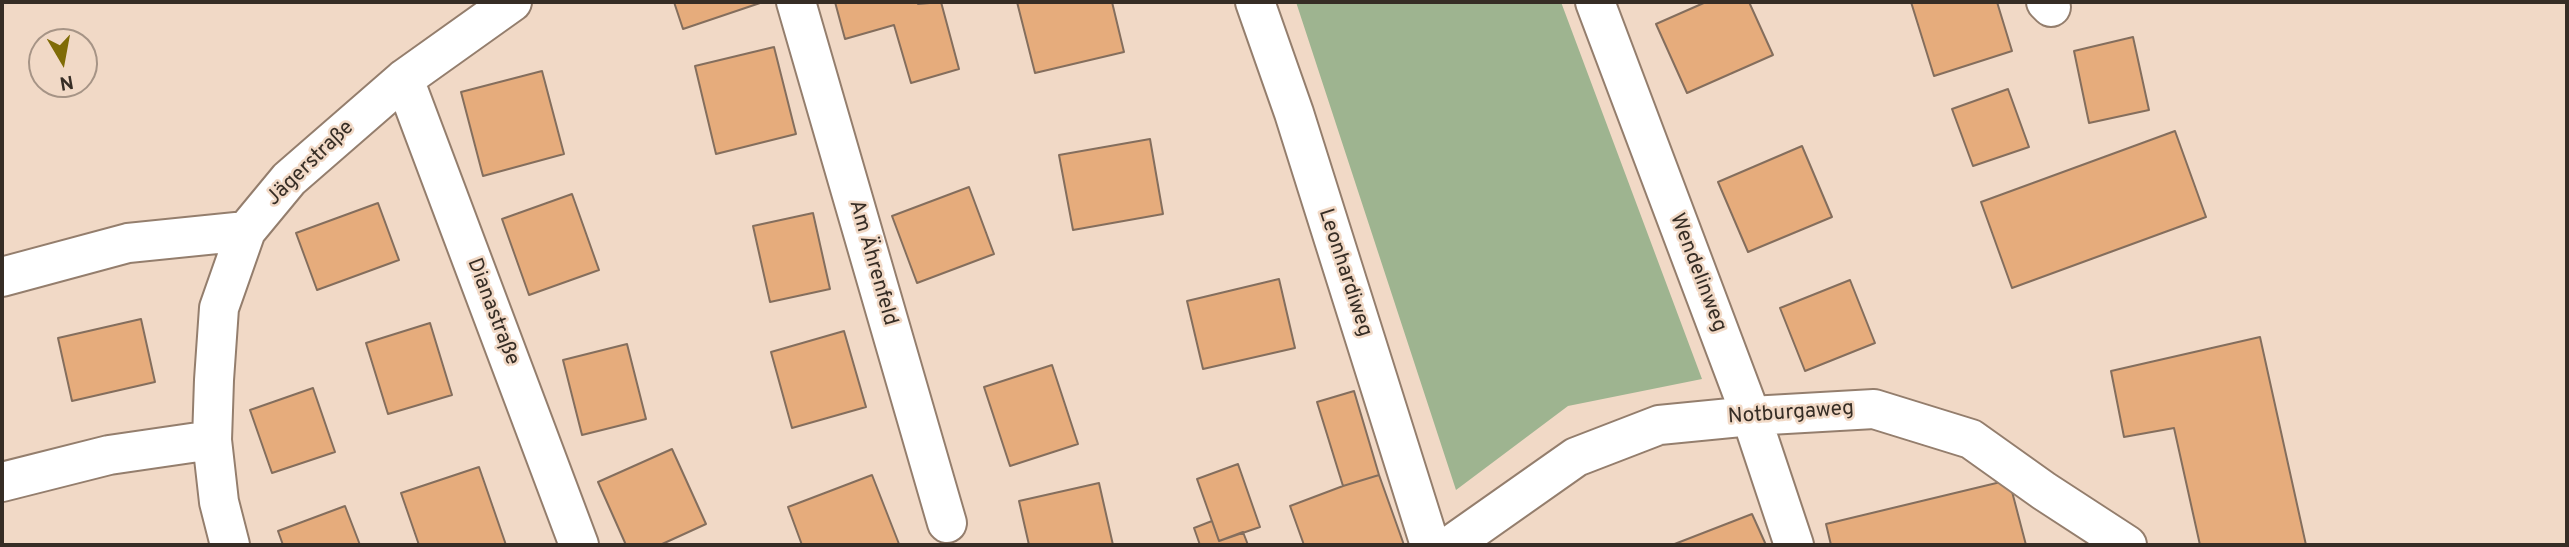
<!DOCTYPE html>
<meta charset="utf-8">
<style>
body{margin:0}
#map{position:relative;width:2569px;height:547px;overflow:hidden;background:#f1d9c6;font-family:Overpass,sans-serif}
canvas{display:block}
.frame{position:absolute;inset:0;border:4px solid #362d25;pointer-events:none}
.north{position:absolute;left:28px;top:28px;width:70px;height:70px;box-sizing:border-box;background:#f1d9c6;border:2px solid #a69486;border-radius:50%;rotate:170deg;font-size:19px;font-weight:700;line-height:28px;text-align:center;color:#362d25}
.north::after{content:'';display:block;margin:auto;width:24px;height:32px;background:#806c07;clip-path:polygon(50% 0,100% 100%,50% 72%,0 100%)}
</style>
<div id="map">
<canvas width="2569" height="547"></canvas>
<div class="frame"></div>
<div class="north">N</div>
</div>
<script>
const ctx = document.querySelector('canvas').getContext('2d');
ctx.lineJoin = 'round';
function paint(path, color) { ctx.fillStyle = color; ctx.fill(path, 'evenodd'); }
const toPath = rows => new Path2D(rows.map(r => 'M' + r).join(''));
function trace(path, color, width, dash) { ctx.strokeStyle = color; ctx.lineWidth = width; ctx.lineCap = dash ? 'butt' : 'round'; ctx.setLineDash(dash || []); ctx.stroke(path); }
function label(font, color, halo, rows, align = 'center') {
  ctx.font = font + ' Overpass,sans-serif'; ctx.lineWidth = 5; ctx.setLineDash([]); ctx.textBaseline = 'middle'; ctx.strokeStyle = halo; ctx.fillStyle = color; for (const [text, x, y, turn = 0] of rows) {
    ctx.save(); ctx.translate(x, y); ctx.rotate((+turn || 0) * Math.PI / 180); ctx.textAlign = isNaN(turn) ? turn : align; if (halo) ctx.strokeText(text, 0, 0); ctx.fillText(text, 0, 0); ctx.restore();
  }
}
const green = toPath([
 [1296,2,1561,2,1702,379,1568,406,1456,490]
]);
const building = toPath([
 [674,2,763,2,683,29,674,2],
 [835,2,918,2,918,4,941,2,959,69,911,83,894,25,845,39,835,2],
 [1017,2,1112,2,1124,52,1035,73,1017,2],
 [1706,2,1749,2,1773,55,1687,93,1656,24,1706,2],
 [1911,2,1997,2,2012,51,1934,76,1911,2],
 [2133,37,2149,110,2089,123,2074,51,2133,37],
 [774,47,796,134,716,154,695,66,774,47],
 [542,71,564,154,483,176,461,92,542,71],
 [2008,89,2029,147,1973,166,1952,109,2008,89],
 [2175,131,2206,217,2012,288,1981,202,2175,131],
 [1150,139,1163,214,1073,230,1059,155,1150,139],
 [1802,146,1832,217,1748,252,1718,182,1802,146],
 [969,187,994,254,917,283,892,216,969,187],
 [572,194,599,270,529,295,502,219,572,194],
 [378,203,399,260,317,290,296,233,378,203],
 [813,213,830,289,770,302,753,226,813,213],
 [1279,279,1295,348,1203,369,1187,301,1279,279],
 [1850,280,1875,343,1805,371,1780,308,1850,280],
 [141,319,155,382,72,401,58,338,141,319],
 [430,323,452,395,388,414,366,343,430,323],
 [844,331,866,407,792,428,771,352,844,331],
 [2260,337,2306,545,2200,545,2174,428,2124,437,2111,371,2260,337],
 [627,344,646,419,582,435,563,360,627,344],
 [1052,365,1078,444,1010,466,984,387,1052,365],
 [313,388,335,452,272,473,250,410,313,388],
 [1354,391,1379,475,1343,486,1317,402,1354,391],
 [672,449,706,524,660,545,626,545,598,482,672,449],
 [1238,464,1260,527,1219,541,1197,479,1238,464],
 [479,467,506,545,419,545,401,493,479,467],
 [872,475,899,544,802,545,788,507,872,475],
 [1379,475,1404,545,1304,545,1290,506,1343,486,1379,475],
 [2009,480,2026,545,1831,545,1826,524,2009,480],
 [1099,483,1113,545,1029,545,1019,501,1099,483],
 [345,506,360,545,283,545,278,531,345,506],
 [1752,514,1766,545,1672,545,1752,514],
 [1212,521,1219,541,1243,532,1248,545,1200,545,1194,528,1212,521]
]);
const minor = toPath([
 [796,2,947,523],
 [1595,2,1751,416,1794,545],
 [2046,2,2051,7],
 [404,79,579,545],
 [2,277,128,243,246,231],
 [2,482,109,455,212,440],
 [230,545,219,502,212,440,214,380,219,308,246,231,289,179,404,79,512,2],
 [1451,545,1576,457,1659,425,1751,416,1874,409,1971,439,2044,491,2127,545]
]);
const tertiary = toPath([
 [1255,2,1294,113,1430,545]
]);
const streetNames = [
 ["Jägerstraße",311,164,-44],
 ["Am Ährenfeld",872,263,74],
 ["Leonhardiweg",1344,273,72],
 ["Wendelinweg",1697,273,69],
 ["Dianastraße",492,312,69],
 ["Notburgaweg",1791,414,-4]
];
paint(green, '#9eb490');
paint(building, '#e6ac7c');
trace(building, '#846e5d', 2);
trace(minor, '#947e6d', 42);
trace(tertiary, '#947e6d', 42);
trace(minor, '#fff', 38);
trace(tertiary, '#fff', 38);
label('21px', '#362d25', '#f1d9c6', streetNames);
</script>
